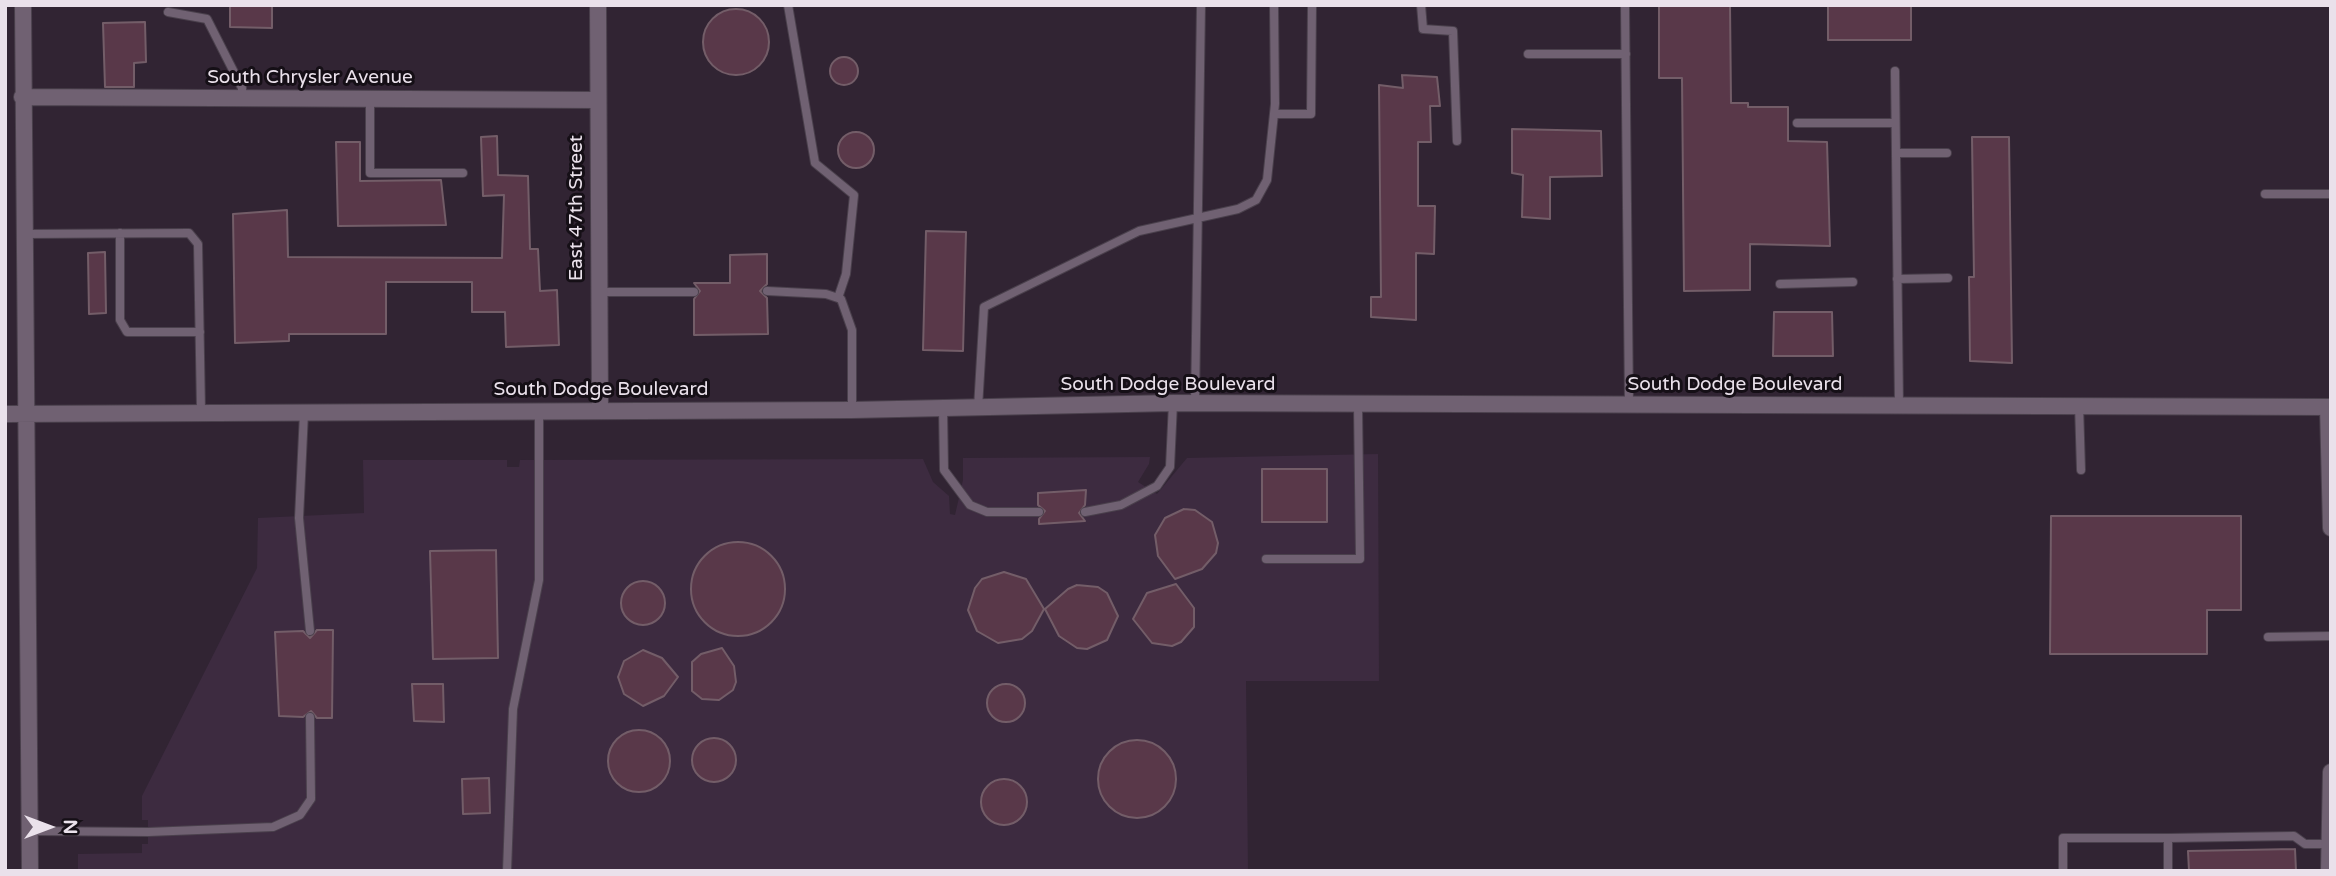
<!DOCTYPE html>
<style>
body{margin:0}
#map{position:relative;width:2336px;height:876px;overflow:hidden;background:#312433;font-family:"Varela Round",sans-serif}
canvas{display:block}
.frame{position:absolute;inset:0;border:7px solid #eae1eb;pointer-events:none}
.north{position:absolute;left:14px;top:792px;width:70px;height:70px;-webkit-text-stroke:5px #150f16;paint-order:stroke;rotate:90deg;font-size:19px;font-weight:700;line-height:28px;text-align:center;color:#eae1eb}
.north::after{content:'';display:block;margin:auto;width:24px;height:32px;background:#eae1eb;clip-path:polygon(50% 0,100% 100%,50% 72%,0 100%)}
</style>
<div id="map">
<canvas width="2336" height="876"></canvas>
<div class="frame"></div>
<div class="north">N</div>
</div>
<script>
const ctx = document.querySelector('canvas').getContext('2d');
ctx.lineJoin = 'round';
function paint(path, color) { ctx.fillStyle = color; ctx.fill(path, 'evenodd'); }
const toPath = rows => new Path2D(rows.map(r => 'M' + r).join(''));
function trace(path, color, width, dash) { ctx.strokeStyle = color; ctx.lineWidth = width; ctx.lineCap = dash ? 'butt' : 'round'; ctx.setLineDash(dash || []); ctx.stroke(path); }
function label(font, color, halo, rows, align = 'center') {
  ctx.font = font + ' "Varela Round",sans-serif'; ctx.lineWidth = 6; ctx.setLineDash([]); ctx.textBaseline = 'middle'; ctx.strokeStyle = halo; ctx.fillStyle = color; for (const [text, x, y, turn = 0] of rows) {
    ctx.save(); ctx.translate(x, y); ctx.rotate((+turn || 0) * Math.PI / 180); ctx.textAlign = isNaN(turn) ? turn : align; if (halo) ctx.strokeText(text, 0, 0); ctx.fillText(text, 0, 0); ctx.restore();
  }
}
const built = toPath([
 [1378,454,1379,681,1246,681,1248,871,78,871,78,854,142,853,142,844,148,844,148,820,142,820,142,796,257,568,258,518,364,513,363,460,507,460,507,467,519,467,520,460,923,459,933,482,949,496,950,514,955,515,963,480,963,458,1150,457,1149,464,1138,482,1157,494,1187,458]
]);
const building = toPath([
 [230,5,272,5,272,28,230,27,230,5],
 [1659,5,1730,5,1731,103,1748,103,1748,107,1788,107,1788,141,1827,142,1830,246,1750,244,1750,290,1684,291,1682,78,1659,78,1659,5],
 [1828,5,1911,5,1911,40,1828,40,1828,5],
 '703 42a33 33 0 1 1 66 0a33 33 0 1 1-66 0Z',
 [145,22,146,62,134,63,134,87,105,87,103,23,145,22],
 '830 71a14 14 0 1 1 28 0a14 14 0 1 1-28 0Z',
 [1402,75,1437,77,1440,106,1430,106,1431,142,1418,142,1418,206,1435,206,1434,254,1416,253,1416,320,1371,317,1371,297,1381,297,1379,85,1403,88,1402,75],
 [1512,129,1601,131,1602,176,1550,177,1550,219,1522,217,1523,175,1512,173,1512,129],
 '838 150a18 18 0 1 1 36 0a18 18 0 1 1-36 0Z',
 [497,136,498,175,528,176,530,249,538,249,540,291,557,290,559,345,506,347,505,312,472,312,472,282,386,282,386,334,289,334,289,341,235,343,233,214,287,210,288,257,502,258,504,195,483,196,481,137,497,136],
 [1972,137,2009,137,2012,363,1970,361,1969,277,1974,277,1972,137],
 [336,142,360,142,360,181,441,180,446,225,338,226,336,142],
 [926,231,966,232,963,351,923,350,926,231],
 [105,252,106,313,89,314,88,253,105,252],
 [767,254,767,284,760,291,767,298,768,334,694,335,694,299,700,291,694,283,730,283,730,255,767,254],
 [1774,312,1832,312,1833,356,1773,356,1774,312],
 [1262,469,1327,469,1327,522,1262,522,1262,469],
 [1086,490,1085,505,1079,513,1085,521,1039,524,1039,519,1045,511,1038,505,1038,493,1086,490],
 [1184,509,1195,510,1212,522,1218,543,1216,553,1202,569,1175,579,1158,556,1155,535,1165,518,1184,509],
 [2051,516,2241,516,2241,610,2207,610,2207,654,2050,654,2051,516],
 '691 589a47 47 0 1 1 94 0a47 47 0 1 1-94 0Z',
 [496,550,498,658,433,659,430,551,496,550],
 [1004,572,1026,579,1044,609,1032,631,1022,639,998,643,977,631,968,610,975,588,982,579,1004,572],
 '621 603a22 22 0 1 1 44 0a22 22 0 1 1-44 0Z',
 [1176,584,1194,608,1194,627,1181,642,1172,646,1152,643,1133,619,1147,593,1176,584],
 [1077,585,1098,587,1107,593,1118,616,1107,640,1087,649,1077,648,1059,636,1045,609,1068,589,1077,585],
 [317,630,333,630,332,718,317,718,311,711,303,717,279,716,275,632,303,631,310,638,317,630],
 [722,648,734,666,736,682,733,690,719,700,702,699,692,691,692,662,701,654,722,648],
 [643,650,662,658,678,677,664,696,643,706,624,694,618,677,624,661,643,650],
 [412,684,443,684,444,722,414,721,412,684],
 '987 703a19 19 0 1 1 38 0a19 19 0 1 1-38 0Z',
 '608 761a31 31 0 1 1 62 0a31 31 0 1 1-62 0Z',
 '692 760a22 22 0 1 1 44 0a22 22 0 1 1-44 0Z',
 '1098 779a39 39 0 1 1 78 0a39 39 0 1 1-78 0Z',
 [489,778,490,813,463,814,462,779,489,778],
 '981 802a23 23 0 1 1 46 0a23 23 0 1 1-46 0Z',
 [2295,849,2296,871,2189,871,2188,851,2295,849]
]);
const lane = toPath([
 [788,5,815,163,854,195,846,274,838,298],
 [1421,5,1423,29,1453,31,1457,141],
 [1625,5,1629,406],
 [168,12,207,19,242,88,242,99],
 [1528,54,1626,54],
 [1895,71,1899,406],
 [370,100,370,173,463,173],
 [1274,114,1311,114,1312,5],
 [1797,123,1895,123],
 [1896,153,1947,153],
 [2265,194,2331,194],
 [120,233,120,320,127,332,200,332],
 [24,234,189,233,198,244,201,411],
 [1897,279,1948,278],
 [1780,284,1853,282],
 [767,291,826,294,841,299,852,330,852,410],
 [599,292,694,292],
 [1195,403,1201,5],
 [2079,405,2081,470],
 [943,407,944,470,970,505,987,512,1039,512],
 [978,408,984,307,1139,231,1238,209,1256,200,1267,180,1275,104,1274,5],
 [304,413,299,518,310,631],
 [1085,512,1121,505,1157,486,1170,467,1173,403],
 [1266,559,1360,559,1358,406],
 [2268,637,2331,636],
 [30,831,148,832,273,827,300,815,311,799,310,717],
 [2168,838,2294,836,2305,844,2330,844],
 [507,871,513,709,539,580,539,411],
 [2063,871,2063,838,2168,838,2168,871]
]);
const street = toPath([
 [23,5,30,871],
 [598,5,600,411],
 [22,97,597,100],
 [2328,407,2331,528],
 [5,414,852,410,1173,403,2331,407],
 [2329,871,2331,772]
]);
const streetNames = [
 ["South Chrysler Avenue",310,78],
 ["East 47th Street",577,208,-90],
 ["South Dodge Boulevard",1168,385],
 ["South Dodge Boulevard",1735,385],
 ["South Dodge Boulevard",601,390]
];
paint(built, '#3d2b40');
paint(building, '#593849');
trace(building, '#735d68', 2);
trace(lane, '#4a404c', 10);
trace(street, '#4a404c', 18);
trace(lane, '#706172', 8);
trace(street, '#706172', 16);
label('19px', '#eae1eb', '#150f16', streetNames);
</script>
